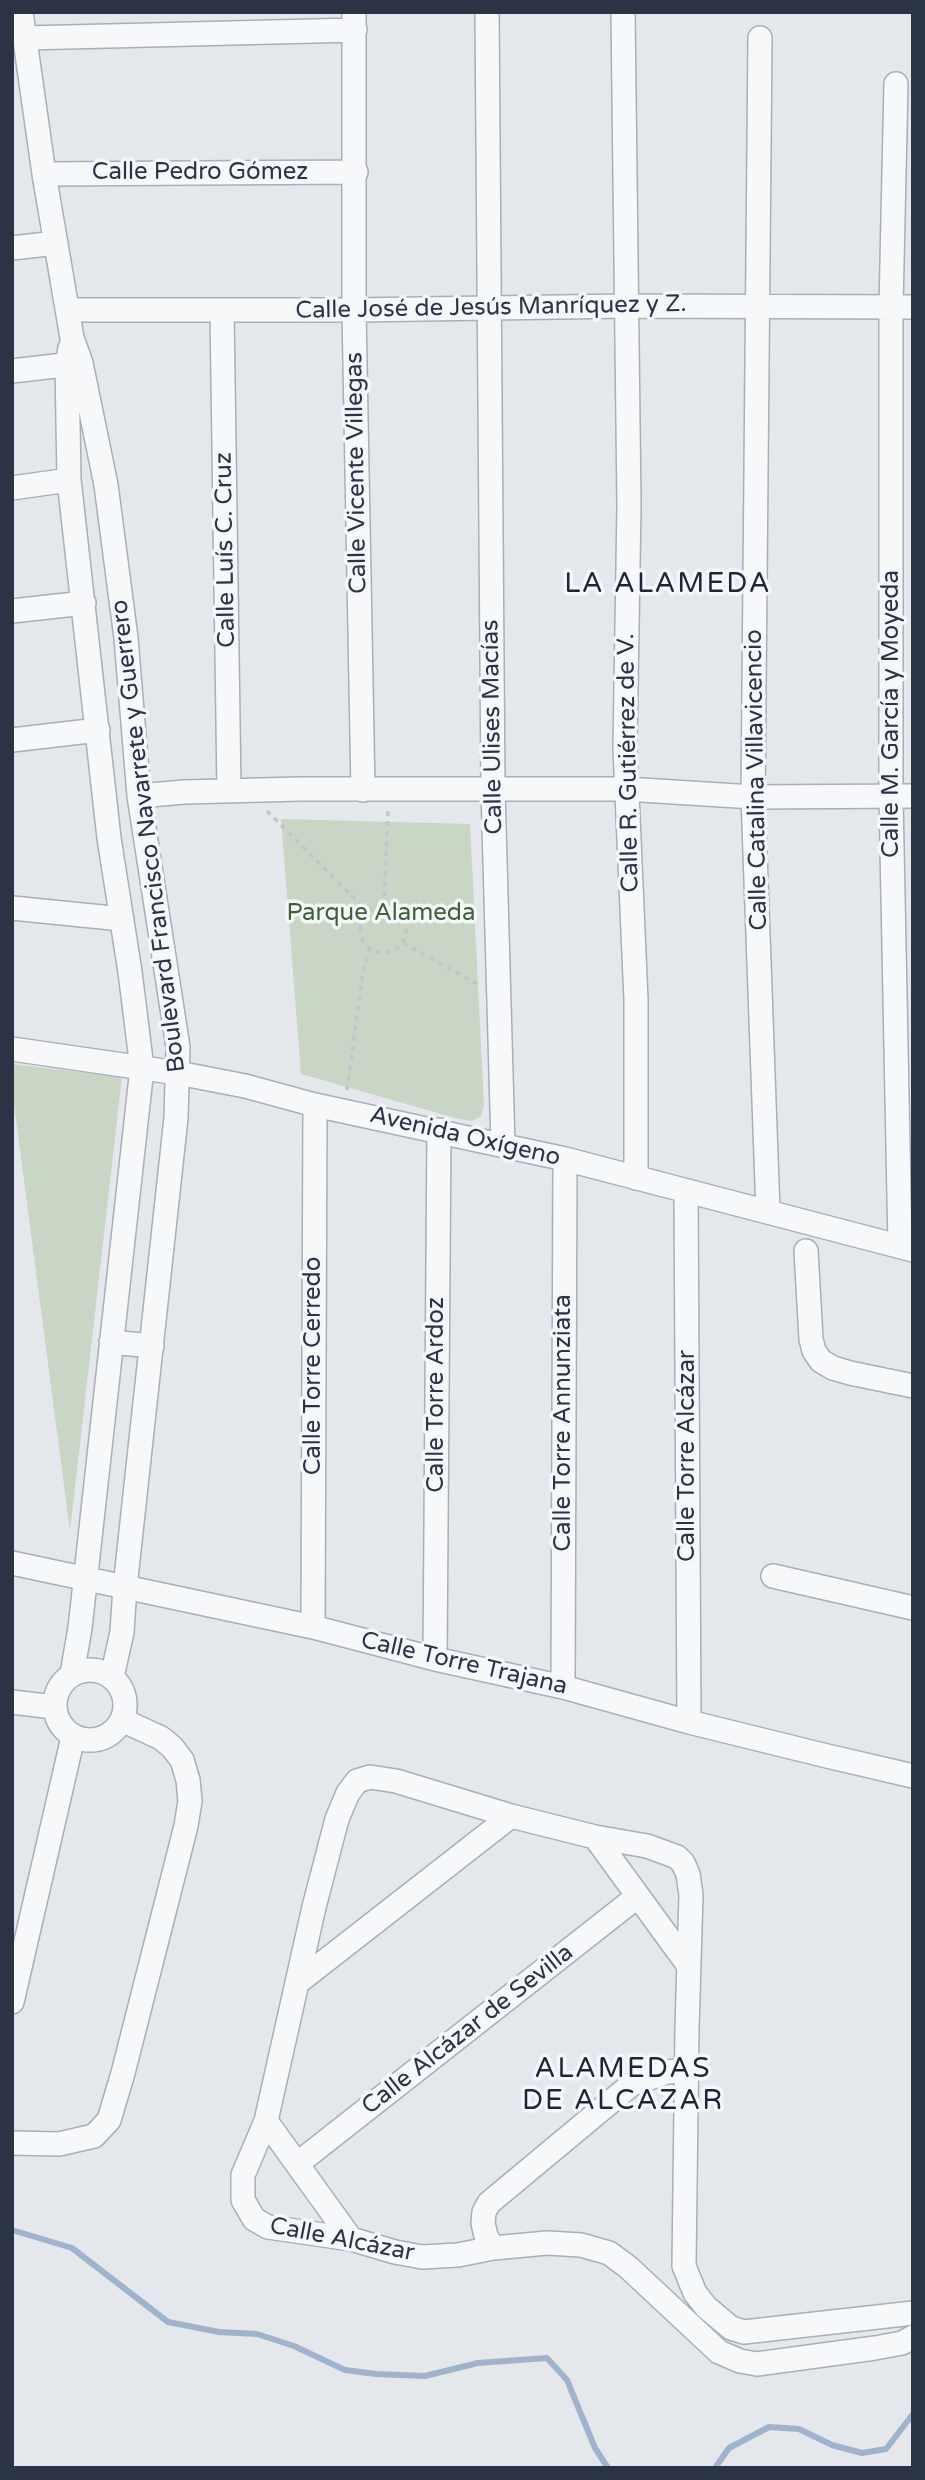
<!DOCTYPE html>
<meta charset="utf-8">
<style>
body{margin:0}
#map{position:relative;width:925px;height:2480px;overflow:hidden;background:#e4e7ec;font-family:"Varela Round",sans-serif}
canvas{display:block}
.frame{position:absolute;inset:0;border:14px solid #2b3445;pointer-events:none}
</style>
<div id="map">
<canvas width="925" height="2480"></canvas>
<div class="frame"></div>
</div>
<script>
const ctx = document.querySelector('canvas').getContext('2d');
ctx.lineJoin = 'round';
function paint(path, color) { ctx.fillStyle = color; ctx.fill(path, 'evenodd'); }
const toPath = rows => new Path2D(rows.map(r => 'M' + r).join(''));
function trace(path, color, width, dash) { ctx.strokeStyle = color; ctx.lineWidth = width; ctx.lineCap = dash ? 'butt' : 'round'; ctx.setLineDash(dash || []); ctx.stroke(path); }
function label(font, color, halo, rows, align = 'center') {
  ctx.font = font + ' "Varela Round",sans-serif'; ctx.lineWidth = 7; ctx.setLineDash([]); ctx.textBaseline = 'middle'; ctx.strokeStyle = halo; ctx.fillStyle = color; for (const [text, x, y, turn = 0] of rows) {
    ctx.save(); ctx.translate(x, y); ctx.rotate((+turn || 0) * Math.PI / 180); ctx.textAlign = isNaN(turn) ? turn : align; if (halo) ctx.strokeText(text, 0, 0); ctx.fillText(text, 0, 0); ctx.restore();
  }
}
const green = toPath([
 [281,819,470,824,484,1105,481,1116,472,1121,459,1119,301,1074],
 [12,1064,122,1077,70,1531,12,1089]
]);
const stream = toPath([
 [12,2230,72,2248,168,2322,219,2332,257,2334,294,2346,345,2370,376,2374,425,2376,478,2363,547,2358,567,2380,595,2448,608,2468],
 [715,2468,729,2448,769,2427,799,2429,832,2445,862,2453,886,2449,913,2414]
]);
const path = toPath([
 [267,811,367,911],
 [384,906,388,810],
 '360 930a23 23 0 1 1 46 0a23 23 0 1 1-46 0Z',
 [403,943,477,984],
 [347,1090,363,971,369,949]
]);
const minor = toPath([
 [21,12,44,174,72,338,81,363,106,485,126,638,139,796,178,1047,176,1118,125,1587,122,1632,112,1677],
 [354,12,354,310,363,790],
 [487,12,493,790,503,1145],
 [623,12,629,505,625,748,636,1000,636,1178],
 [26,38,355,30],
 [760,38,753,797,768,1212],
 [896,84,891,307,891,797,900,1246],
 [44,174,356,172],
 [12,248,56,243],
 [68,310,354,310,628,306,913,307],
 [222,310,229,790],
 [70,348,67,365,69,480,109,838,130,972,142,1068,80,1628,72,1674],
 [12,371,81,363],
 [12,488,69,480],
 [12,611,84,603],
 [12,740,98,730],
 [139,796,184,792,299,789,626,789,753,797,913,796],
 [12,908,122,919],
 [12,1049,178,1073,245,1086,315,1105,565,1159,913,1250],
 [686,1191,689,1722],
 [806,1251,811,1339,814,1351,821,1361,833,1368,850,1373,913,1386],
 [111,1342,152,1346],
 [12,1563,313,1627,435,1659,563,1687,689,1722,827,1756,913,1776],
 [773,1576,913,1608],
 [313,1627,315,1105],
 [435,1659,439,1130],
 '55 1705a35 35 0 1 1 70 0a35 35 0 1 1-70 0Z',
 [563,1687,565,1159],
 [12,1702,54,1707],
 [595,1837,689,1966],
 [297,1983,511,1816],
 [12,2002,73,1737],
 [266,2121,351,2239],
 [12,2143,59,2144,94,2136,109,2120,123,2073,186,1826,190,1801,188,1780,182,1760,172,1747,161,1738,122,1720],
 [297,2164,638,1896],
 [493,2248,486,2236,483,2223,484,2212,489,2203,632,2084,667,2072,687,2070],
 [913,2313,744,2332,731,2328,706,2307,695,2293,684,2266,687,2028,691,1895,688,1874,683,1863,677,1857,647,1846,595,1837,511,1816,396,1781,370,1777,357,1781,348,1793,337,1819,314,1907,266,2121,243,2175,243,2200,254,2219,268,2227,351,2239,395,2252,422,2257,458,2255,493,2248,547,2243,581,2245,609,2253,628,2267,719,2352,740,2361,757,2364,875,2348,902,2343,913,2337]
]);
const streetNames = [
 ["Calle Pedro Gómez",200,173],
 ["Calle José de Jesús Manríquez y Z.",491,308,-1],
 ["Calle Vicente Villegas",357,473,-91],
 ["Calle Luís C. Cruz",226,550,-91],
 ["Calle M. García y Moyeda",892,714,-90],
 ["Calle Ulises Macías",493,727,-91],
 ["Calle R. Gutiérrez de V.",629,763,-91],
 ["Calle Catalina Villavicencio",757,780,-91],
 ["Boulevard Francisco Navarrete y Guerrero",149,836,-97],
 ["Avenida Oxígeno",465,1137,13],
 ["Calle Torre Cerredo",314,1366,-90],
 ["Calle Torre Ardoz",437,1395,-90],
 ["Calle Torre Annunziata",564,1423,-90],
 ["Calle Torre Alcázar",688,1456,-90],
 ["Calle Torre Trajana",464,1664,13],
 ["Calle Alcázar de Sevilla",468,2030,-38],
 ["Calle Alcázar",342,2240,11]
];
const parkNames = [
 ["Parque Alameda",381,914]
];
const quarterNames = [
 ["LA ALAMEDA",668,585],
 ["ALAMEDAS",623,2070],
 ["DE ALCAZAR",623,2102]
];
paint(green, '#c9d6c5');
trace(stream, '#9fb4cc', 6);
trace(minor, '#a9aeb7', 26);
trace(path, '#c2c5cb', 3.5, [5, 5]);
trace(minor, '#f7f8fa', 23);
label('24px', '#2b3445', '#f4f6f9', streetNames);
label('24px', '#3f6138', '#f4f6f9', parkNames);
ctx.letterSpacing = '2px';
label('28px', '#1d2536', '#f4f6f9', quarterNames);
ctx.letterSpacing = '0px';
</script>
